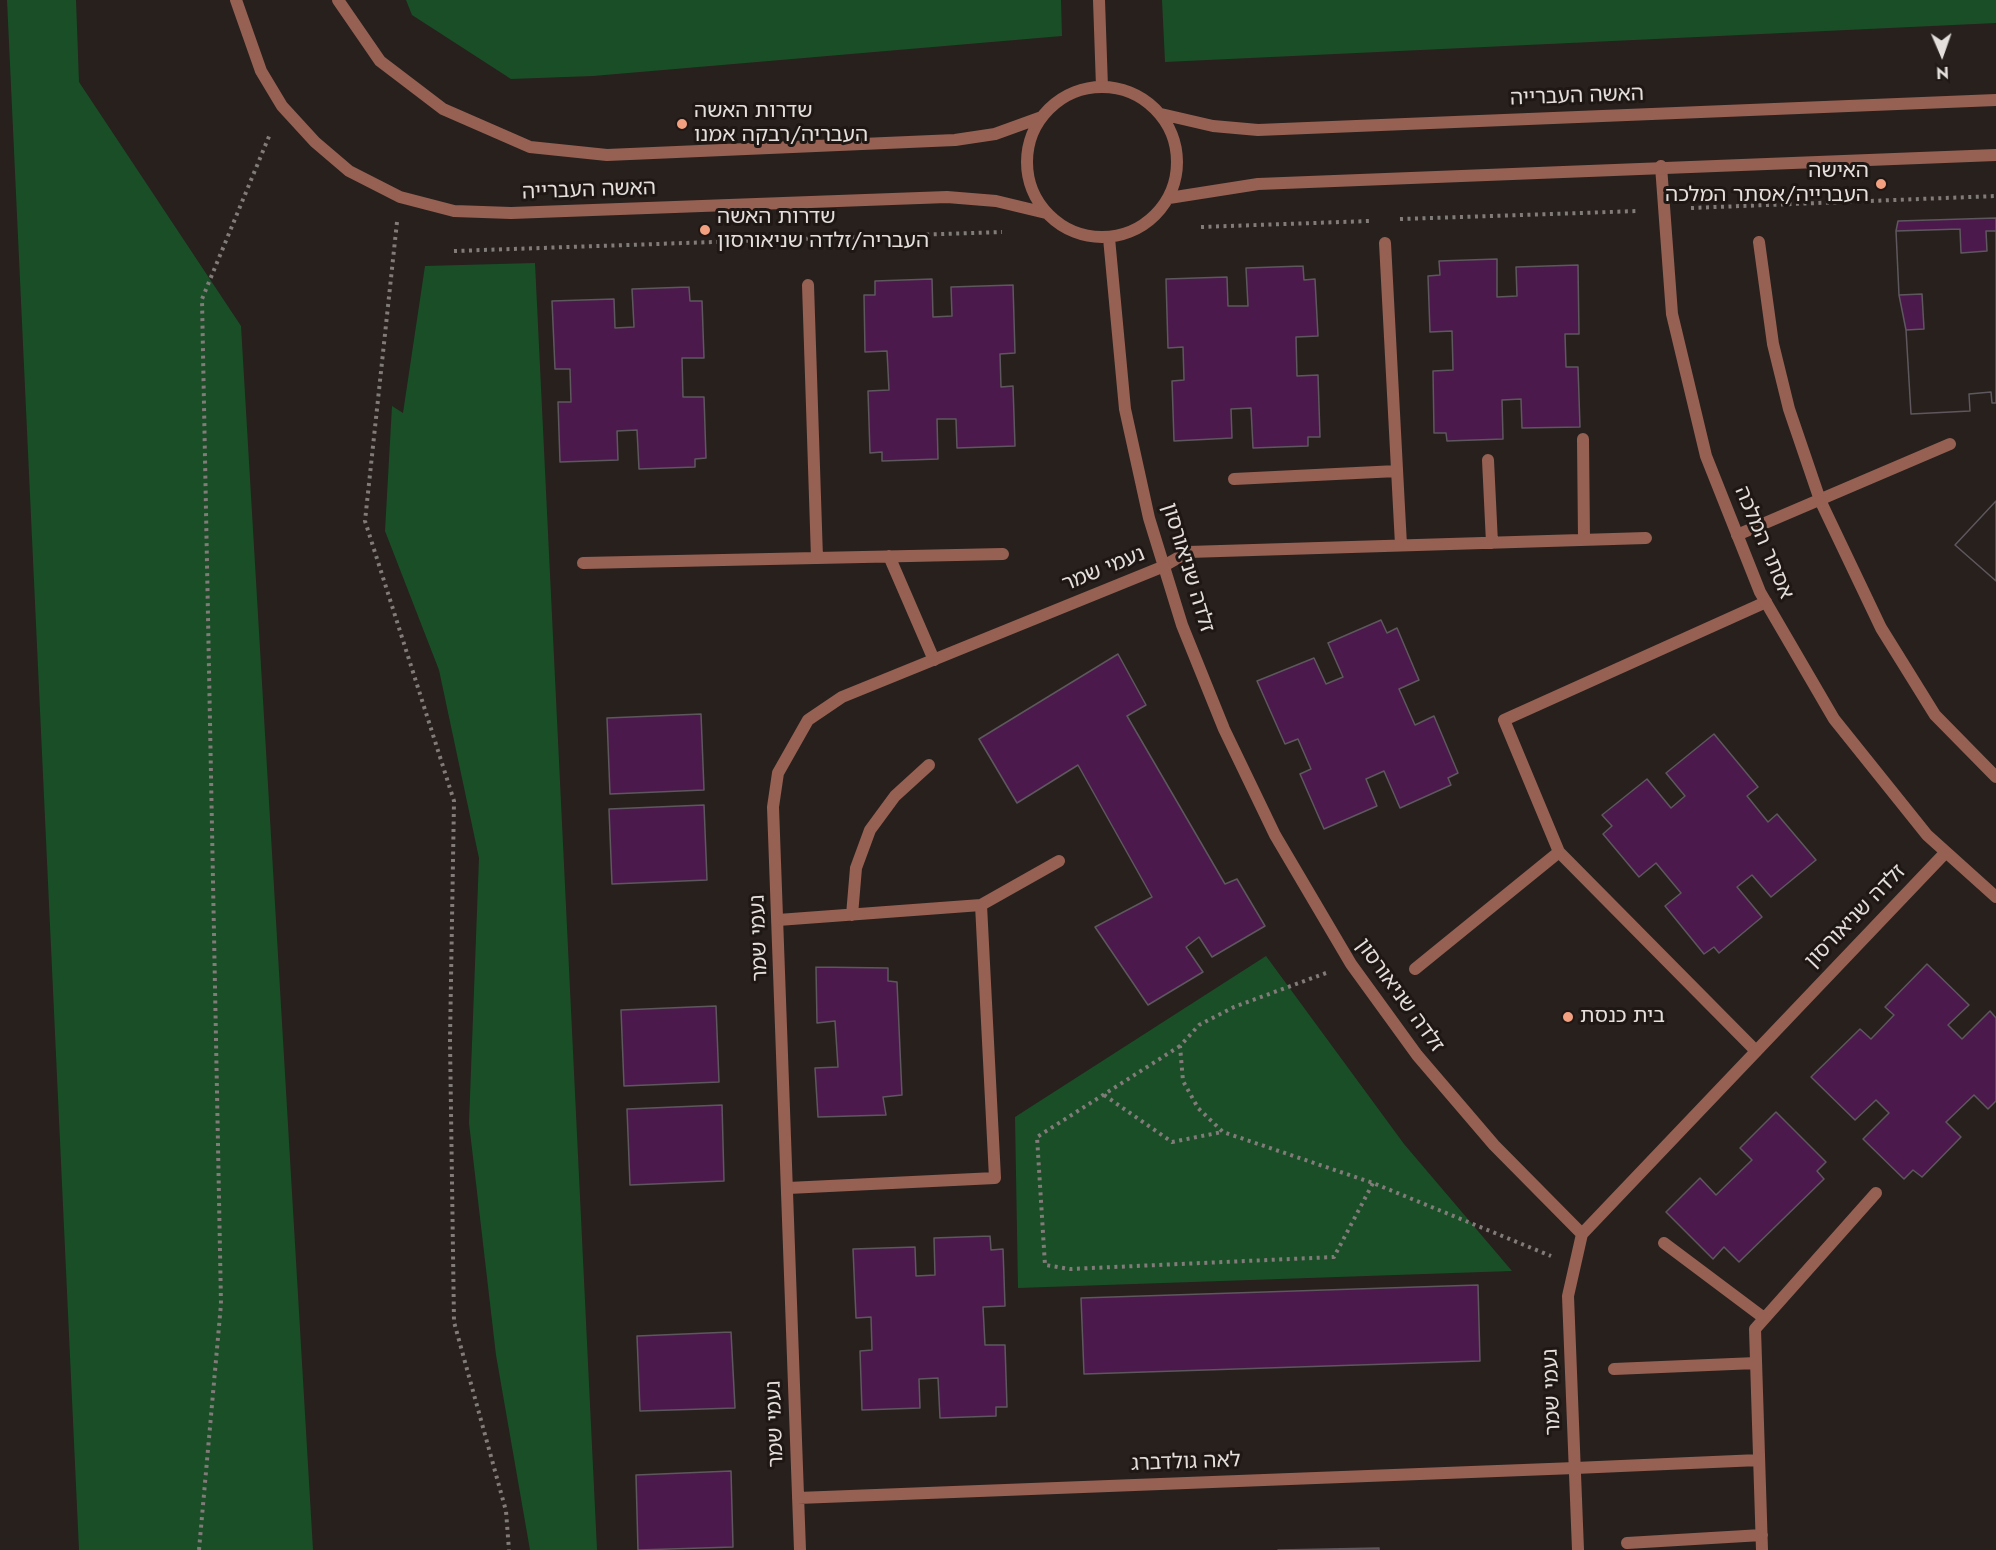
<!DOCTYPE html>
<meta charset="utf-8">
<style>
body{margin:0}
#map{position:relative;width:1996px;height:1550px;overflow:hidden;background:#27201d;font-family:Jost,sans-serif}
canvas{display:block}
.north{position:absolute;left:1912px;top:24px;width:60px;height:60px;-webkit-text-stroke:4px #1e1714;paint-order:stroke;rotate:178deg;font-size:16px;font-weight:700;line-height:24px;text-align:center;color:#e4dfdd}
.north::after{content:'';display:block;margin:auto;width:21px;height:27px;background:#e4dfdd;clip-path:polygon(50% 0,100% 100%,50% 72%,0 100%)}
</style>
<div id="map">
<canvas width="1996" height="1550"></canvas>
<div class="north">N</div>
</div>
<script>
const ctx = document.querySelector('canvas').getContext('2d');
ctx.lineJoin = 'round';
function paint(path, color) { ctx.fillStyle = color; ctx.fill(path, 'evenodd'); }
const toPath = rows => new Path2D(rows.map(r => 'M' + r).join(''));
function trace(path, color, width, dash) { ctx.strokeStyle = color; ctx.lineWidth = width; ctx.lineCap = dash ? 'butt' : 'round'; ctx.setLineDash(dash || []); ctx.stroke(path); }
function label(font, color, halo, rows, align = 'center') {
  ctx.font = font + ' Jost,"Noto Sans Hebrew",sans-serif'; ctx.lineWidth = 6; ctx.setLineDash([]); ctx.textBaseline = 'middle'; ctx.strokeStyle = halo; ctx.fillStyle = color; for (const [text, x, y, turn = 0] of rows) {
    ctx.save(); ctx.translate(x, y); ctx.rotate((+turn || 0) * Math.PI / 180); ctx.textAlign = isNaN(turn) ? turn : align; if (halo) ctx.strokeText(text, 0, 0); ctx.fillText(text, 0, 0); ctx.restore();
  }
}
const green = toPath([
 [7,0,76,0,79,82,241,326,313,1550,79,1550],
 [406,0,1061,0,1062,36,593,76,511,79,412,15],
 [1162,0,1996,0,1996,23,1165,62],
 [535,263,597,1550,530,1550,496,1355,469,1123,479,858,439,670,385,531,392,406,403,413,425,266],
 [1266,956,1404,1144,1512,1271,1018,1288,1015,1117]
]);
const building = toPath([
 [1996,218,1996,403,1992,403,1991,392,1969,394,1970,411,1911,414,1906,330,1899,295,1896,231,1898,221,1996,218],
 [1960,229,1961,253,1987,251,1986,231,1996,231,1996,403,1992,403,1991,392,1969,394,1970,411,1911,414,1906,330,1924,329,1922,294,1899,295,1896,231,1960,229],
 [1497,259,1497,297,1517,296,1516,267,1578,265,1579,334,1565,334,1566,367,1578,367,1580,427,1522,428,1521,399,1502,400,1503,439,1447,441,1446,433,1434,433,1433,371,1453,370,1452,331,1430,332,1428,276,1440,275,1439,261,1497,259],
 [1303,266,1304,280,1315,279,1318,336,1296,337,1297,376,1318,375,1320,437,1308,437,1308,446,1253,448,1251,408,1231,409,1232,438,1174,441,1172,381,1184,380,1183,347,1168,348,1166,279,1227,277,1228,306,1248,306,1246,268,1303,266],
 [932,279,933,317,952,316,951,287,1013,285,1015,353,1000,354,1001,387,1013,386,1015,446,957,448,956,419,937,419,938,459,882,461,882,452,870,453,868,391,889,390,887,351,865,352,864,295,875,295,875,281,932,279],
 [689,287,690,301,702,301,704,358,682,358,683,397,704,397,706,458,695,459,695,467,639,469,637,430,617,431,618,460,560,462,558,402,571,402,570,369,555,369,552,301,614,299,615,328,634,327,632,289,689,287],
 [1996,501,1996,581,1955,545,1996,501],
 [1996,501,1996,581,1955,545,1996,501],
 [1381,620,1387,633,1397,628,1419,680,1399,689,1415,725,1434,716,1458,773,1448,778,1451,785,1400,808,1384,771,1366,779,1377,806,1324,829,1300,774,1311,769,1298,739,1285,744,1257,681,1314,658,1326,684,1343,677,1328,643,1381,620],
 [1118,654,1146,705,1127,716,1225,884,1237,879,1265,926,1212,957,1199,937,1186,947,1203,972,1148,1005,1095,927,1152,897,1078,765,1017,803,979,739,1118,654],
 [701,714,704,790,610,794,607,718,701,714],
 [1714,734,1758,787,1747,796,1768,822,1777,814,1816,860,1771,897,1752,875,1737,887,1762,917,1719,953,1714,947,1704,954,1665,906,1681,893,1656,863,1639,877,1603,834,1612,826,1602,815,1647,779,1671,808,1685,796,1666,773,1714,734],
 [704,805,707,880,612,884,609,809,704,805],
 [1927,964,1969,1005,1948,1025,1962,1039,1990,1011,1996,1018,1996,1101,1988,1109,1974,1095,1946,1122,1961,1137,1922,1177,1913,1170,1904,1179,1863,1139,1889,1113,1876,1100,1855,1120,1811,1077,1860,1029,1871,1039,1894,1015,1885,1007,1927,964],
 [816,967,888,968,888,981,897,982,902,1095,883,1097,886,1115,818,1117,815,1068,838,1067,835,1021,817,1023,816,967],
 [716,1006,719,1082,624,1086,621,1010,716,1006],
 [722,1105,724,1181,630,1185,627,1109,722,1105],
 [1776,1112,1826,1162,1817,1171,1824,1179,1739,1262,1724,1247,1713,1259,1666,1212,1700,1178,1716,1195,1752,1160,1740,1148,1776,1112],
 [990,1236,991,1250,1003,1249,1005,1306,983,1307,985,1345,1005,1345,1007,1407,996,1407,996,1416,940,1418,938,1378,919,1379,920,1408,862,1410,860,1351,872,1350,871,1317,856,1318,853,1249,915,1247,916,1276,935,1275,934,1238,990,1236],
 [1478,1285,1480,1361,1084,1374,1081,1298,1478,1285],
 [731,1332,735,1408,640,1411,637,1336,731,1332],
 [731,1471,733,1547,638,1550,636,1475,731,1471],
 [1379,1548,1379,1550,1278,1550,1379,1548]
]);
const path = toPath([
 [1691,208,1996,196],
 [1400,219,1639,211],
 [397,222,365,521,454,801,450,1040,454,1322,506,1511,509,1550],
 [1201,227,1369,221],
 [454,251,1002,232],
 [1326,973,1234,1007,1199,1025,1180,1046,1183,1081,1198,1108,1223,1132,1373,1183,1551,1256],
 [1180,1046,1037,1137,1045,1265,1070,1269,1334,1257,1373,1183],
 [1104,1095,1172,1142,1222,1132],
 [199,1550,221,1304,202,299,270,134]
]);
const service = toPath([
 [1759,242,1773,344,1789,409,1820,500,1881,628,1935,715,1996,777],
 [1385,243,1401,545],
 [808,285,817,558],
 [1583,439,1584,539],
 [1488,460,1492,543],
 [1234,479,1397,471],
 [1737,535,1950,444],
 [889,556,934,660],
 [583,563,1003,554],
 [1162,567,1188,552,1646,538],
 [981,905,1059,861],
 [852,915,856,868,870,830,895,796,929,765],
 [778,920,981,905,995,1178,788,1188],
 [1415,969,1559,852],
 [1756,1051,1559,852,1504,720,1766,602],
 [1664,1243,1764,1318],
 [1614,1369,1756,1363],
 [1575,1468,1759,1460],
 [1627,1543,1762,1535],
 [1762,1550,1755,1329,1876,1193]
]);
const minor = toPath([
 [1099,0,1102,87],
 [1661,166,1672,314,1706,456,1760,592,1834,719,1927,835,1996,897],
 [1109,238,1125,409,1149,518,1182,625,1224,729,1275,835,1351,964,1417,1055,1494,1145,1582,1234],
 [798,1498,1575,1468],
 [800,1550,773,807,778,773,808,720,842,697,1162,567],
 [1578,1550,1568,1296,1582,1234,1946,852]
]);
const tertiary = toPath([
 [236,0,261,71,282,106,315,142,349,171,400,197,454,211,511,213,947,197,996,201,1046,213],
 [338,0,380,61,443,109,530,147,607,155,955,140,995,134,1042,117],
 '1027 162a75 75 0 1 1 150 0a75 75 0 1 1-150 0Z',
 [1161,114,1213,126,1258,130,1996,100],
 [1169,198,1258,184,1996,155]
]);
const markers = [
 [682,124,6,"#f2a080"],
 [1881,184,6,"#f2a080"],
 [705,230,6,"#f2a080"],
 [1568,1017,6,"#f2a080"]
];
const streetNames = [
 ["האשה העברייה",1577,97,-2],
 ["האשה העברייה",589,191,-2],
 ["אסתר המלכה",1763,543,67],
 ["זלדה שניאורסון",1187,568,73],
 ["נעמי שמר",1104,570,-22],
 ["זלדה שניאורסון",1856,917,-46],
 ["נעמי שמר",760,938,-92],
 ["זלדה שניאורסון",1399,996,54],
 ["נעמי שמר",1553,1392,-92],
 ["נעמי שמר",776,1424,-92],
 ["לאה גולדברג",1186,1463,-2]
];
const poiNames = [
 ["שדרות האשה",694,112],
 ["העבריה/רבקה אמנו",694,136],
 ["האישה",1869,172,"right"],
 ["העברייה/אסתר המלכה",1869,196,"right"],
 ["שדרות האשה",717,218],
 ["העבריה/זלדה שניאורסון",717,242],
 ["בית כנסת",1580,1017]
];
paint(green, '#1a4e27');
paint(building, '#4b194c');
trace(building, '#5e585e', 1.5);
trace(path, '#817b79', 4, [3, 4.5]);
trace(service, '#966053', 12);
trace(minor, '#966053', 12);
trace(tertiary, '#966053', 12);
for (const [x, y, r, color] of markers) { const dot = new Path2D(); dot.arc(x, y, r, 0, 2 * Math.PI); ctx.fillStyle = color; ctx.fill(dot); trace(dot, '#1e1714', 2); }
label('21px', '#e4dfdd', '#1e1714', streetNames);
label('21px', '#e4dfdd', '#1e1714', poiNames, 'left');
</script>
